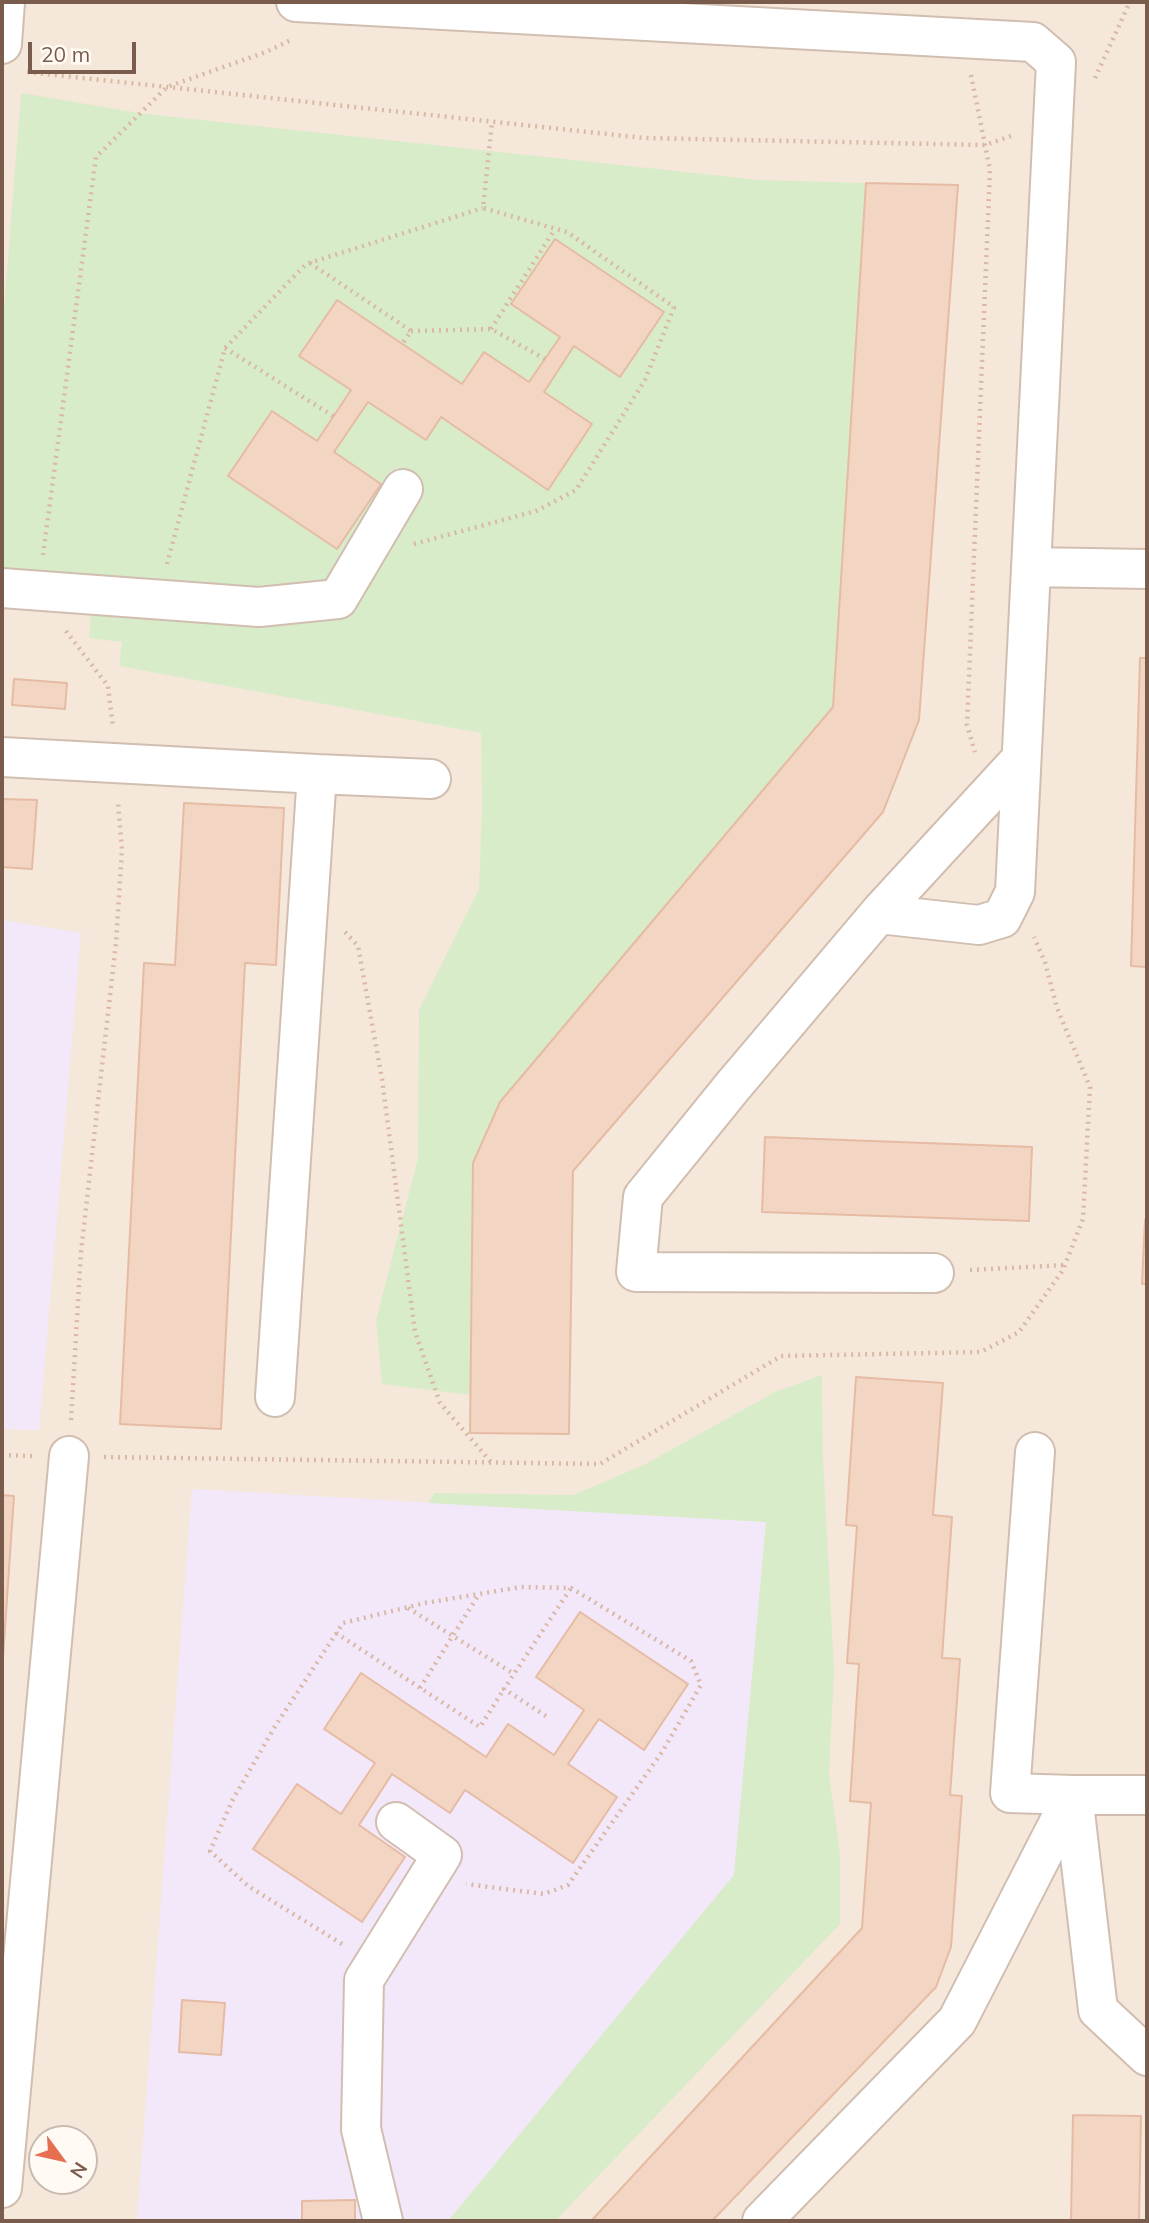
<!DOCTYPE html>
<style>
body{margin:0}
#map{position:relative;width:1149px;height:2223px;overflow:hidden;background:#fdf6ec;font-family:Mulish,sans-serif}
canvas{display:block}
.frame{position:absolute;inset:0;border:4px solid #7a5c4d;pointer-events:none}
.north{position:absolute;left:28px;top:2125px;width:70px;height:70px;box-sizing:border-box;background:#fffaf3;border:2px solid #cabbb1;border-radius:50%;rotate:123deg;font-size:19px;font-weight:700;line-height:28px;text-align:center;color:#7a5c4d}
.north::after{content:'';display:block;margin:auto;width:24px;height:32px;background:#e76f51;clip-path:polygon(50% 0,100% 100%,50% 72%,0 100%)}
.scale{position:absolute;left:28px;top:42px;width:108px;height:32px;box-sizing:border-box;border:4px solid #7a5c4d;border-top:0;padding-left:9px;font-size:21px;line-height:24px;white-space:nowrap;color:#7a5c4d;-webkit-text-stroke:5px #fffaf3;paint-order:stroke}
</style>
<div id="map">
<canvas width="1149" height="2223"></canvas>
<div class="frame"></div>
<div class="north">N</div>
<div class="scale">20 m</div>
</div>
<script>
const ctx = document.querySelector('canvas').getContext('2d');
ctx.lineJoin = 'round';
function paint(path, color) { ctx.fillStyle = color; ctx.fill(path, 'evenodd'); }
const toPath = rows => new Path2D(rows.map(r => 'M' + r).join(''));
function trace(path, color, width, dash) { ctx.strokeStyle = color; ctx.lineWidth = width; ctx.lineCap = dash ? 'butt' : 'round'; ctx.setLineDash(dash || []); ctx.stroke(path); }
const residential = toPath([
 [2,2,1147,2,1147,2221,2,2221],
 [42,2139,84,2139,84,2181,42,2181]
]);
const education = toPath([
 [2,920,81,933,39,1430,2,1429],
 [192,1489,766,1522,734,1875,448,2221,137,2221]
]);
const green = toPath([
 [21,93,146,114,760,180,866,183,833,707,500,1102,473,1164,470,1395,382,1384,376,1320,418,1158,419,1010,479,889,482,806,481,733,119,666,122,642,89,638,91,611,2,602,2,335],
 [822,1375,823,1458,834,1671,829,1775,840,1854,840,1924,555,2221,448,2221,734,1875,766,1522,429,1503,434,1493,573,1495,644,1465,775,1392]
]);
const building = toPath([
 [866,183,958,185,919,720,883,812,573,1171,569,1434,470,1433,473,1163,500,1102,833,707,866,183],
 [555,239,664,312,620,377,574,346,544,392,592,424,548,490,441,417,426,440,368,402,334,452,381,484,337,549,228,476,272,411,317,441,351,390,299,356,337,300,462,384,484,352,529,382,560,337,511,304,555,239],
 [1140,658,1147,658,1147,967,1131,966,1140,658],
 [14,679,67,683,65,709,12,705,14,679],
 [2,799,37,800,32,869,2,867,2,799],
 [184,803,284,808,276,965,245,963,221,1429,120,1424,144,963,175,965,184,803],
 [765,1137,1032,1147,1029,1221,762,1212,765,1137],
 [1145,1220,1147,1220,1147,1284,1142,1284,1145,1220],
 [856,1377,943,1383,933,1515,952,1517,942,1658,960,1659,950,1795,962,1796,951,1947,936,1987,712,2221,591,2221,862,1928,871,1803,850,1801,859,1664,847,1663,857,1526,846,1525,856,1377],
 [2,1495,14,1496,2,1672,2,1495],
 [580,1612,688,1684,644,1750,599,1719,568,1764,617,1797,573,1863,465,1790,450,1813,392,1774,359,1825,405,1857,362,1922,253,1849,297,1784,341,1814,375,1763,324,1729,361,1673,486,1757,508,1724,554,1755,584,1710,536,1677,580,1612],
 [182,2000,225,2003,221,2055,179,2052,182,2000],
 [1073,2115,1141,2116,1139,2221,1071,2221,1073,2115],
 [355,2200,355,2221,302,2221,302,2201,355,2200]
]);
const path = toPath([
 [27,72,645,138,985,145,1014,135],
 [971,75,990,170,967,725,975,752],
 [1095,78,1128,6,1132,2],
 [310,263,411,331,402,344],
 [491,329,555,229],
 [411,331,491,329,545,359],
 [225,348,333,416],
 [414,544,536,511,576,490,645,380,674,307,567,232,483,208,492,122],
 [43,555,96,157,167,87,266,52,293,39],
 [167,564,225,348,306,264,483,208],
 [66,631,108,686,113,727],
 [345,932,358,946,382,1079,415,1332,440,1403,491,1462],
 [970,1270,1065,1265],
 [71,1420,81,1252,116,943,122,850,118,802],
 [2,1455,32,1456],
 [104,1457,600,1464,781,1356,981,1352,1019,1332,1063,1270,1083,1219,1090,1087,1057,1008,1045,962,1034,937],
 [408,1608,514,1674],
 [336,1633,480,1727,504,1689],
 [420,1688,479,1594],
 [546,1716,504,1689,571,1588],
 [342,1944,248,1886,210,1851,232,1801,274,1728,343,1623,425,1603,521,1587,571,1588,691,1661,701,1685,662,1752,568,1885,544,1894,466,1884]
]);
const minor = toPath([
 [296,2,1033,42,1056,62,1015,892,1002,918,979,925,879,914],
 [2,44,5,2],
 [1031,567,1147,569],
 [2,588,259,607,338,599,403,489],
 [2,757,317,774,275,1397],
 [317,774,431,779],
 [934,1273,636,1272,643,1197,733,1086,882,910,1021,759],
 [1147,1795,1073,1795,1098,2010,1147,2056],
 [2,2188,69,1456],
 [383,2221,361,2129,364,1980,442,1855,396,1822],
 [762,2221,957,2021,1073,1795,1010,1793,1035,1452]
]);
paint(residential, '#f5e8da');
paint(education, '#f3e8fa');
paint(green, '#d8ecc9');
paint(building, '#f3d5c3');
trace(building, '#e6bba3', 2);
trace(minor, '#d1beb0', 42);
trace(path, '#d9b8a5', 4.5, [2, 5]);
trace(minor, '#fff', 38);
</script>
